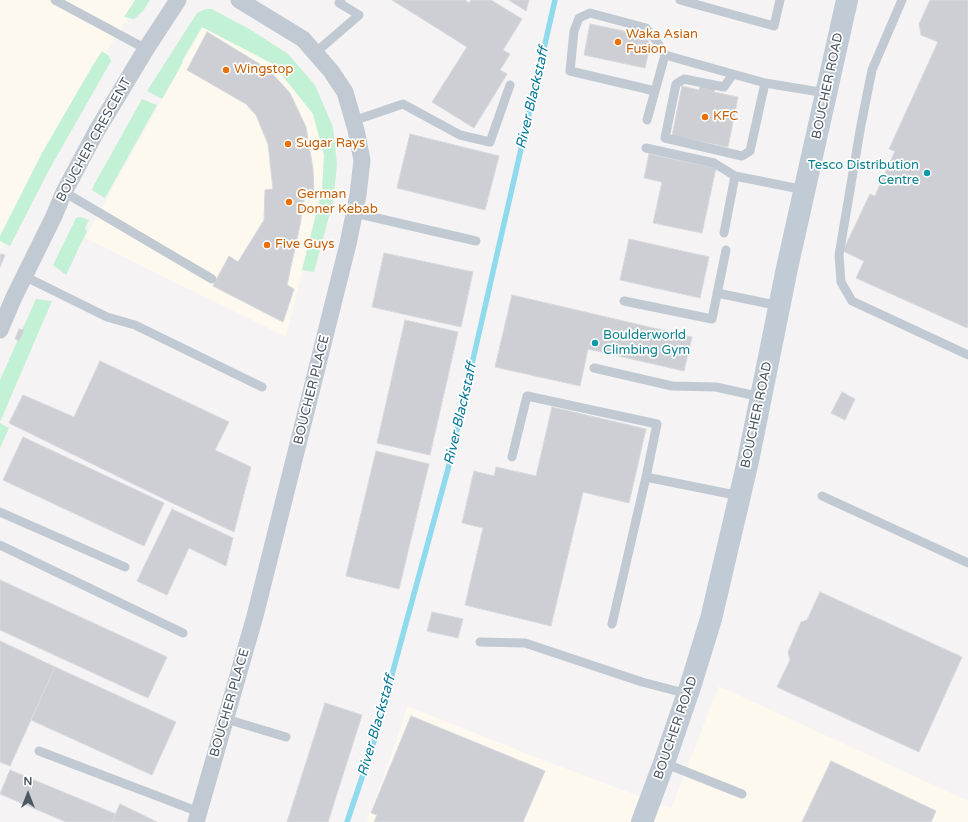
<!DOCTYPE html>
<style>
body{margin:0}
#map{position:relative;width:968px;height:822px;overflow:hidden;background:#f5f3f3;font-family:"Varela Round",sans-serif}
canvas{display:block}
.north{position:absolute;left:8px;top:774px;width:40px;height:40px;-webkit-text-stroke:3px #fff;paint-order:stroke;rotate:0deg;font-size:11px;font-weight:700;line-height:16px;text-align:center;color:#4a5661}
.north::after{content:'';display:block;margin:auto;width:14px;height:18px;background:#4a5661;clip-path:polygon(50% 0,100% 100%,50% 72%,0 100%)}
</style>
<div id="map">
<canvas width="968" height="822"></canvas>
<div class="north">N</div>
</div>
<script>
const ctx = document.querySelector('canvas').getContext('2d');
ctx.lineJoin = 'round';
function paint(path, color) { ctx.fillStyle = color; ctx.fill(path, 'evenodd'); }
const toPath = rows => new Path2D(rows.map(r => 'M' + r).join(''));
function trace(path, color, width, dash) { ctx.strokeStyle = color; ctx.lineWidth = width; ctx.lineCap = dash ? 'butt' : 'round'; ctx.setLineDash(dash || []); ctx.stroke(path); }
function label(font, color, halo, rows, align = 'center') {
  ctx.font = font + ' "Varela Round",sans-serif'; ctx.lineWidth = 3.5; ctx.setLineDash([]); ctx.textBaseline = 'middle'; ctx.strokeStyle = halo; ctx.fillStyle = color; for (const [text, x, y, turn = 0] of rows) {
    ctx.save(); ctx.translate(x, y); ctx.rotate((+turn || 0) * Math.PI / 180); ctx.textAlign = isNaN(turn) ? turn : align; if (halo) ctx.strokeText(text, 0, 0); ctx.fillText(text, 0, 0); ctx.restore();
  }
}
const commercial = toPath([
 [0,0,140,0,93,72,0,251],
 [205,23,261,56,293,79,313,115,324,154,322,190,286,337,85,238],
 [719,686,968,801,968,822,367,822,402,724,407,706,551,763,671,808]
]);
const green = toPath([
 [135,0,150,0,143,11,134,19,124,17],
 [206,9,212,9,251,30,288,54,315,85,333,127,337,165,333,202,314,272,302,270,322,190,324,155,313,114,273,64,202,27,182,61,182,64,162,99,147,91,197,13],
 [102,51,109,56,111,61,49,170,10,246,0,241,0,236,42,153,93,65],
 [142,99,157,105,105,198,92,190,94,185],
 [80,217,89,220,85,228,87,231,66,275,53,265,76,218],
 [36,299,52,301,0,422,0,380],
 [0,423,9,428,0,448]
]);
const stream = toPath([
 [347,822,372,748,448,469,555,0]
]);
const building = toPath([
 [392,0,465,0,469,3,471,0,491,0,522,19,503,50,510,54,500,70,507,74,474,128,432,102,467,47,392,0],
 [509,0,529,0,526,11,509,0],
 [930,0,968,0,968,325,967,328,856,278,864,261,843,251,870,194,875,196,895,151,889,149,938,42,921,35,919,24,930,0],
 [590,24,643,35,648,38,650,46,645,68,584,55,590,24],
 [207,32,268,69,290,93,306,127,313,169,314,194,305,193,300,225,287,285,294,289,283,322,213,286,229,256,238,262,264,220,265,190,273,189,268,144,256,115,246,104,187,70,207,32],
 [682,86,699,90,700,86,715,89,714,92,738,97,728,147,672,136,682,86],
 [410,134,499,156,485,210,397,188,410,134],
 [649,154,716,168,702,233,653,223,662,182,644,178,649,154],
 [629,239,709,257,700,298,620,280,629,239],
 [384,253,473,272,461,327,372,307,384,253],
 [1,254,5,255,0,267,0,257,1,254],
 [512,295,692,337,684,371,588,349,580,386,495,367,512,295],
 [405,320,458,332,430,455,377,443,405,320],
 [19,329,24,330,19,341,15,339,19,329],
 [100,361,229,422,215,450,251,467,234,532,166,500,9,423,23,395,74,417,100,361],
 [842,392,855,399,845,420,831,413,842,392],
 [552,407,646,429,629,503,583,492,551,626,465,605,483,528,462,523,474,471,494,476,496,467,536,476,552,407],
 [23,437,164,503,144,546,3,480,23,437],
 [376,451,429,464,399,589,346,576,376,451],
 [172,509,233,538,226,566,189,548,167,595,137,581,172,509],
 [0,580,167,657,148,698,0,630,0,580],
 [820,592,962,657,919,752,777,687,790,660,788,652,801,622,807,620,820,592],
 [432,612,463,619,458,638,427,631,432,612],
 [0,641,55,667,10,766,0,762,0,641],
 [55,667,176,722,152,775,31,720,55,667],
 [325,703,362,715,328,822,287,822,325,703],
 [411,716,545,771,523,822,374,822,377,815,371,813,411,716],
 [831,761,936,811,931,822,802,822,831,761],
 [10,770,116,814,112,822,66,822,0,794,10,770],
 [120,804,157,822,112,822,120,804]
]);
const lane = toPath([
 [55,0,146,49],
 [680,0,774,26,780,0],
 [902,0,872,70,861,125,839,255,841,282,852,301,968,355],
 [315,53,359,15,339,3,341,0],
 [733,74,724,87,684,79,676,84,665,138,742,156,750,151,765,83],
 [655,91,570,71,574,31,579,18,590,13,646,28,655,39,665,55],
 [647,120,665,55,765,83,826,93],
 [353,121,403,104,460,135,490,142,510,85],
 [646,148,714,163,735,176],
 [64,192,212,279],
 [355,213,476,241],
 [724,233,735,176,805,190],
 [24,276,107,317,135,325,262,387],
 [717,293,780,306],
 [624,301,712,319,726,250],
 [594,368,672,386,716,387,761,397],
 [512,457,527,396,657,424,646,477],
 [822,496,968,563],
 [0,512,125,567],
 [0,545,183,633],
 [612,624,646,477,740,496],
 [480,642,525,643,642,682,688,694],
 [226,719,286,737],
 [39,751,199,812],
 [664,763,742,794]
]);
const street = toPath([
 [0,330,14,297,54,216,64,192,96,132,146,49,178,0],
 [196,822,255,616,348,244,358,195,362,160,356,130,345,92,331,71,303,39,239,0]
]);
const secondary = toPath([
 [642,822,664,763,690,687,711,619,748,461,787,268,847,0]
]);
const markers = [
 [618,42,4,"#e8710a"],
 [226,70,4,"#e8710a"],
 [705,117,4,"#e8710a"],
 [288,144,4,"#e8710a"],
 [927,173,4,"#0f9aa8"],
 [289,202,4,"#e8710a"],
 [267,245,4,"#e8710a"],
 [595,343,4,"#0f9aa8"]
];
const foodNames = [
 ["Waka Asian",626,35],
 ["Fusion",626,50],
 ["Wingstop",234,70],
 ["KFC",713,117],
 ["Sugar Rays",296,144],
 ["German",297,195],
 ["Doner Kebab",297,210],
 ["Five Guys",275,245]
];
const streetNames = [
 ["BOUCHER ROAD",828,86,-78],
 ["BOUCHER CRESCENT",94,140,-61],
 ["BOUCHER PLACE",312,390,-76],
 ["BOUCHER ROAD",757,415,-78],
 ["BOUCHER PLACE",230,703,-74],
 ["BOUCHER ROAD",676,728,-71]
];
const cultureNames = [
 ["Tesco Distribution",919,166],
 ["Centre",919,181],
 ["Boulderworld",603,336,"left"],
 ["Climbing Gym",603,351,"left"]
];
const waterNames = [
 ["River Blackstaff",533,98,-77],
 ["River Blackstaff",461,414,-77],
 ["River Blackstaff",377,726,-74]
];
paint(commercial, '#fdf9ef');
paint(green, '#c3f1d5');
trace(stream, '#90daee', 5.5);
paint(building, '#cdcfd5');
trace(building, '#d7d9de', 1);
trace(lane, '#c1cad2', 9);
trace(street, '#c1cad2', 17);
trace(secondary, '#c1cbd6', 22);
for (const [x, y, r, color] of markers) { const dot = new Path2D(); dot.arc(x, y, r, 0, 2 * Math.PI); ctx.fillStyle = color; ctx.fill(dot); trace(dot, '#fff', 1.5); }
label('13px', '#c56008', '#fff', foodNames, 'left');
label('13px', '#4a5661', '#fff', streetNames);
label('13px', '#0d838f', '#fff', cultureNames, 'right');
label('italic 14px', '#0c7c9b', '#fff', waterNames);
</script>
